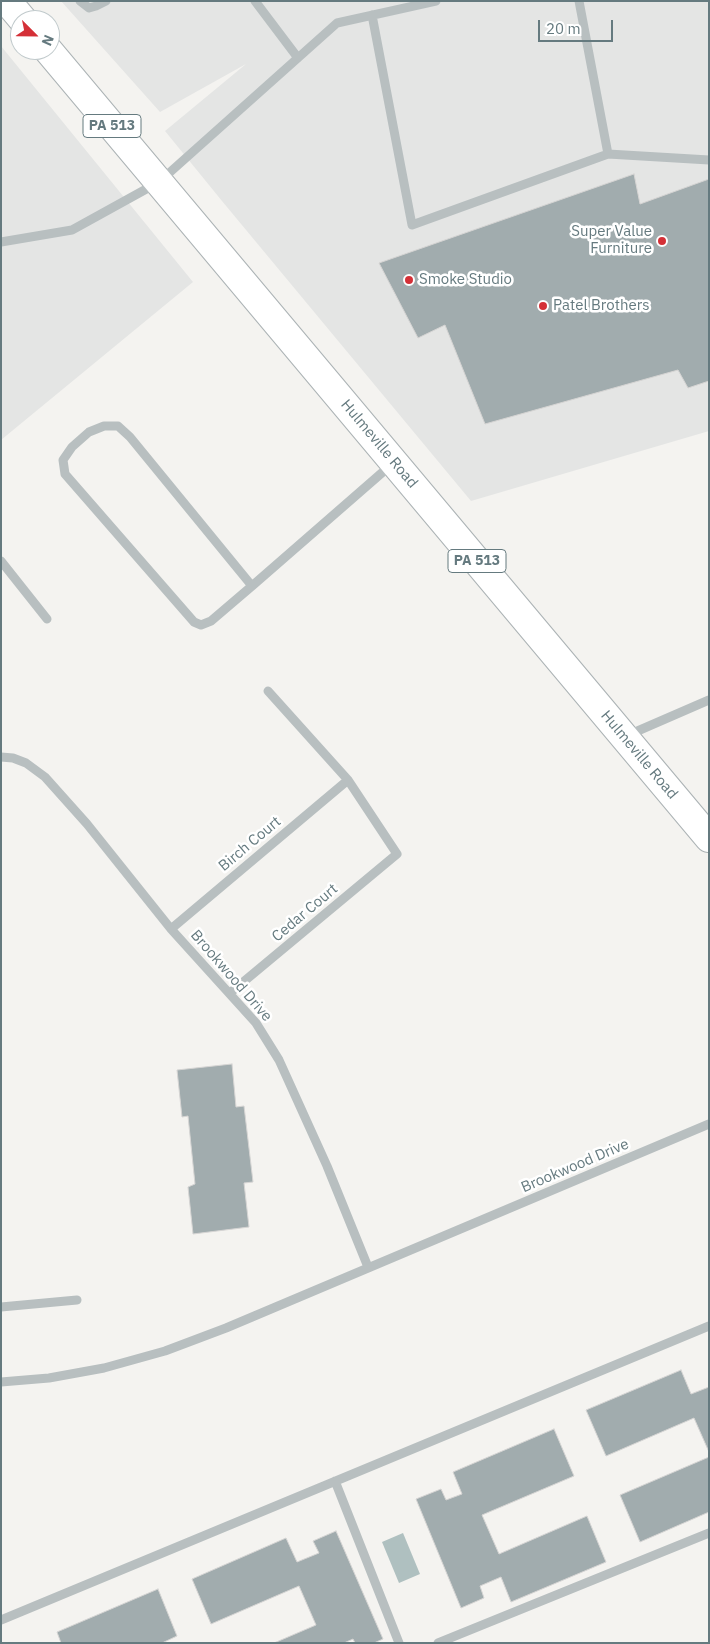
<!DOCTYPE html>
<style>
body{margin:0}
#map{position:relative;width:710px;height:1644px;overflow:hidden;background:#f4f3f0;font-family:"IBM Plex Sans",sans-serif}
canvas{display:block}
.frame{position:absolute;inset:0;border:2px solid #657a7f;pointer-events:none}
.north{position:absolute;left:10px;top:10px;width:50px;height:50px;box-sizing:border-box;background:#fff;border:1px solid #c1cacc;border-radius:50%;rotate:113deg;font-size:14px;font-weight:700;line-height:20px;text-align:center;color:#657a7f}
.north::after{content:'';display:block;margin:auto;width:18px;height:22px;background:#d43037;clip-path:polygon(50% 0,100% 100%,50% 72%,0 100%)}
.scale{position:absolute;left:538px;top:20px;width:75px;height:22px;box-sizing:border-box;border:2px solid #657a7f;border-top:0;padding-left:6px;font-size:15px;line-height:18px;white-space:nowrap;color:#657a7f;-webkit-text-stroke:4px #fff;paint-order:stroke}
</style>
<div id="map">
<canvas width="710" height="1644"></canvas>
<div class="frame"></div>
<div class="north">N</div>
<div class="scale">20 m</div>
</div>
<script>
const ctx = document.querySelector('canvas').getContext('2d');
ctx.lineJoin = 'round';
function paint(path, color) { ctx.fillStyle = color; ctx.fill(path, 'evenodd'); }
const toPath = rows => new Path2D(rows.map(r => 'M' + r).join(''));
function trace(path, color, width, dash) { ctx.strokeStyle = color; ctx.lineWidth = width; ctx.lineCap = dash ? 'butt' : 'round'; ctx.setLineDash(dash || []); ctx.stroke(path); }
function label(font, color, halo, rows, align = 'center') {
  ctx.font = font + ' "IBM Plex Sans",sans-serif'; ctx.lineWidth = 5; ctx.setLineDash([]); ctx.textBaseline = 'middle'; ctx.strokeStyle = halo; ctx.fillStyle = color; for (const [text, x, y, turn = 0] of rows) {
    ctx.save(); ctx.translate(x, y); ctx.rotate((+turn || 0) * Math.PI / 180); ctx.textAlign = isNaN(turn) ? turn : align; if (halo) ctx.strokeText(text, 0, 0); ctx.fillText(text, 0, 0); ctx.restore();
  }
}
const built = toPath([
 [61,1,709,1,709,431,471,501,222,201,165,131,246,64,160,112],
 [1,46,193,282,1,440]
]);
const water = toPath([
 [403,1533,420,1574,399,1583,382,1542]
]);
const building = toPath([
 [634,174,640,204,709,179,709,381,688,388,678,370,485,424,445,325,418,338,379,263,634,174],
 [232,1064,236,1107,244,1106,253,1182,244,1183,249,1227,193,1234,188,1187,195,1184,188,1116,182,1117,177,1070,232,1064],
 [681,1370,691,1394,709,1387,709,1452,694,1418,606,1456,586,1410,681,1370],
 [554,1429,574,1476,482,1515,499,1554,587,1516,606,1562,511,1602,501,1577,480,1586,484,1598,461,1608,416,1499,441,1489,446,1500,462,1494,453,1472,554,1429],
 [709,1457,709,1512,640,1542,620,1495,709,1457],
 [336,1531,383,1639,374,1643,355,1643,353,1639,344,1643,274,1643,316,1625,299,1586,211,1624,192,1579,286,1538,297,1562,319,1553,313,1541,336,1531],
 [158,1589,177,1636,162,1643,61,1643,57,1632,158,1589]
]);
const minor = toPath([
 [80,1,89,8,96,6,106,1],
 [255,1,298,58],
 [579,1,608,154,709,160],
 [372,15,412,225,608,154],
 [1,242,72,230,159,182,337,23,436,1],
 [1,561,47,619],
 [252,586,211,621,201,625,194,622,65,474,63,460,72,447,89,432,104,426,118,426,130,437,252,586,392,464],
 [626,736,709,700],
 [1,757,13,758,26,763,45,777,87,824,171,929,256,1023,279,1060,327,1166,368,1267],
 [171,929,348,780],
 [230,993,397,854,348,780,268,691],
 [1,1307,77,1300],
 [1,1382,49,1378,104,1368,165,1351,226,1328,709,1124],
 [335,1481,399,1643],
 [1,1620,709,1326],
 [438,1643,709,1533]
]);
const major = toPath([
 [7,1,23,20],
 [48,50,709,838]
]);
const markers = [
 [662,241,5,"#d43037"],
 [409,280,5,"#d43037"],
 [543,306,5,"#d43037"]
];
const shields = [
 [112,126,58],
 [477,561,58]
];
const shieldNames = [
 ["PA 513",112,126],
 ["PA 513",477,561]
];
const poiNames = [
 ["Super Value",652,232,"right"],
 ["Furniture",652,249,"right"],
 ["Smoke Studio",419,280],
 ["Patel Brothers",553,306]
];
const streetNames = [
 ["Hulmeville Road",379,444,50],
 ["Hulmeville Road",639,755,50],
 ["Birch Court",250,844,-40],
 ["Cedar Court",305,913,-40],
 ["Brookwood Drive",231,976,49],
 ["Brookwood Drive",575,1166,-23]
];
paint(built, '#e4e5e4');
paint(water, '#afc0c0');
paint(building, '#a1acae');
trace(building, '#d5d4d3', 1);
trace(major, '#acb3b5', 30);
trace(minor, '#b8bfc0', 9);
trace(major, '#fff', 28);
for (const [x, y, r, color] of markers) { const dot = new Path2D(); dot.arc(x, y, r, 0, 2 * Math.PI); ctx.fillStyle = color; ctx.fill(dot); trace(dot, '#fff', 2); }
for (const [x, y, w] of shields) { const box = new Path2D(); box.roundRect(x - w / 2, y - 11.5, w, 23, 4); ctx.fillStyle = '#fff'; ctx.fill(box); trace(box, '#657a7f', 1); }
label('bold 14px', '#657a7f', null, shieldNames);
label('15px', '#657a7f', '#fff', poiNames, 'left');
label('15px', '#657a7f', '#fff', streetNames);
</script>
